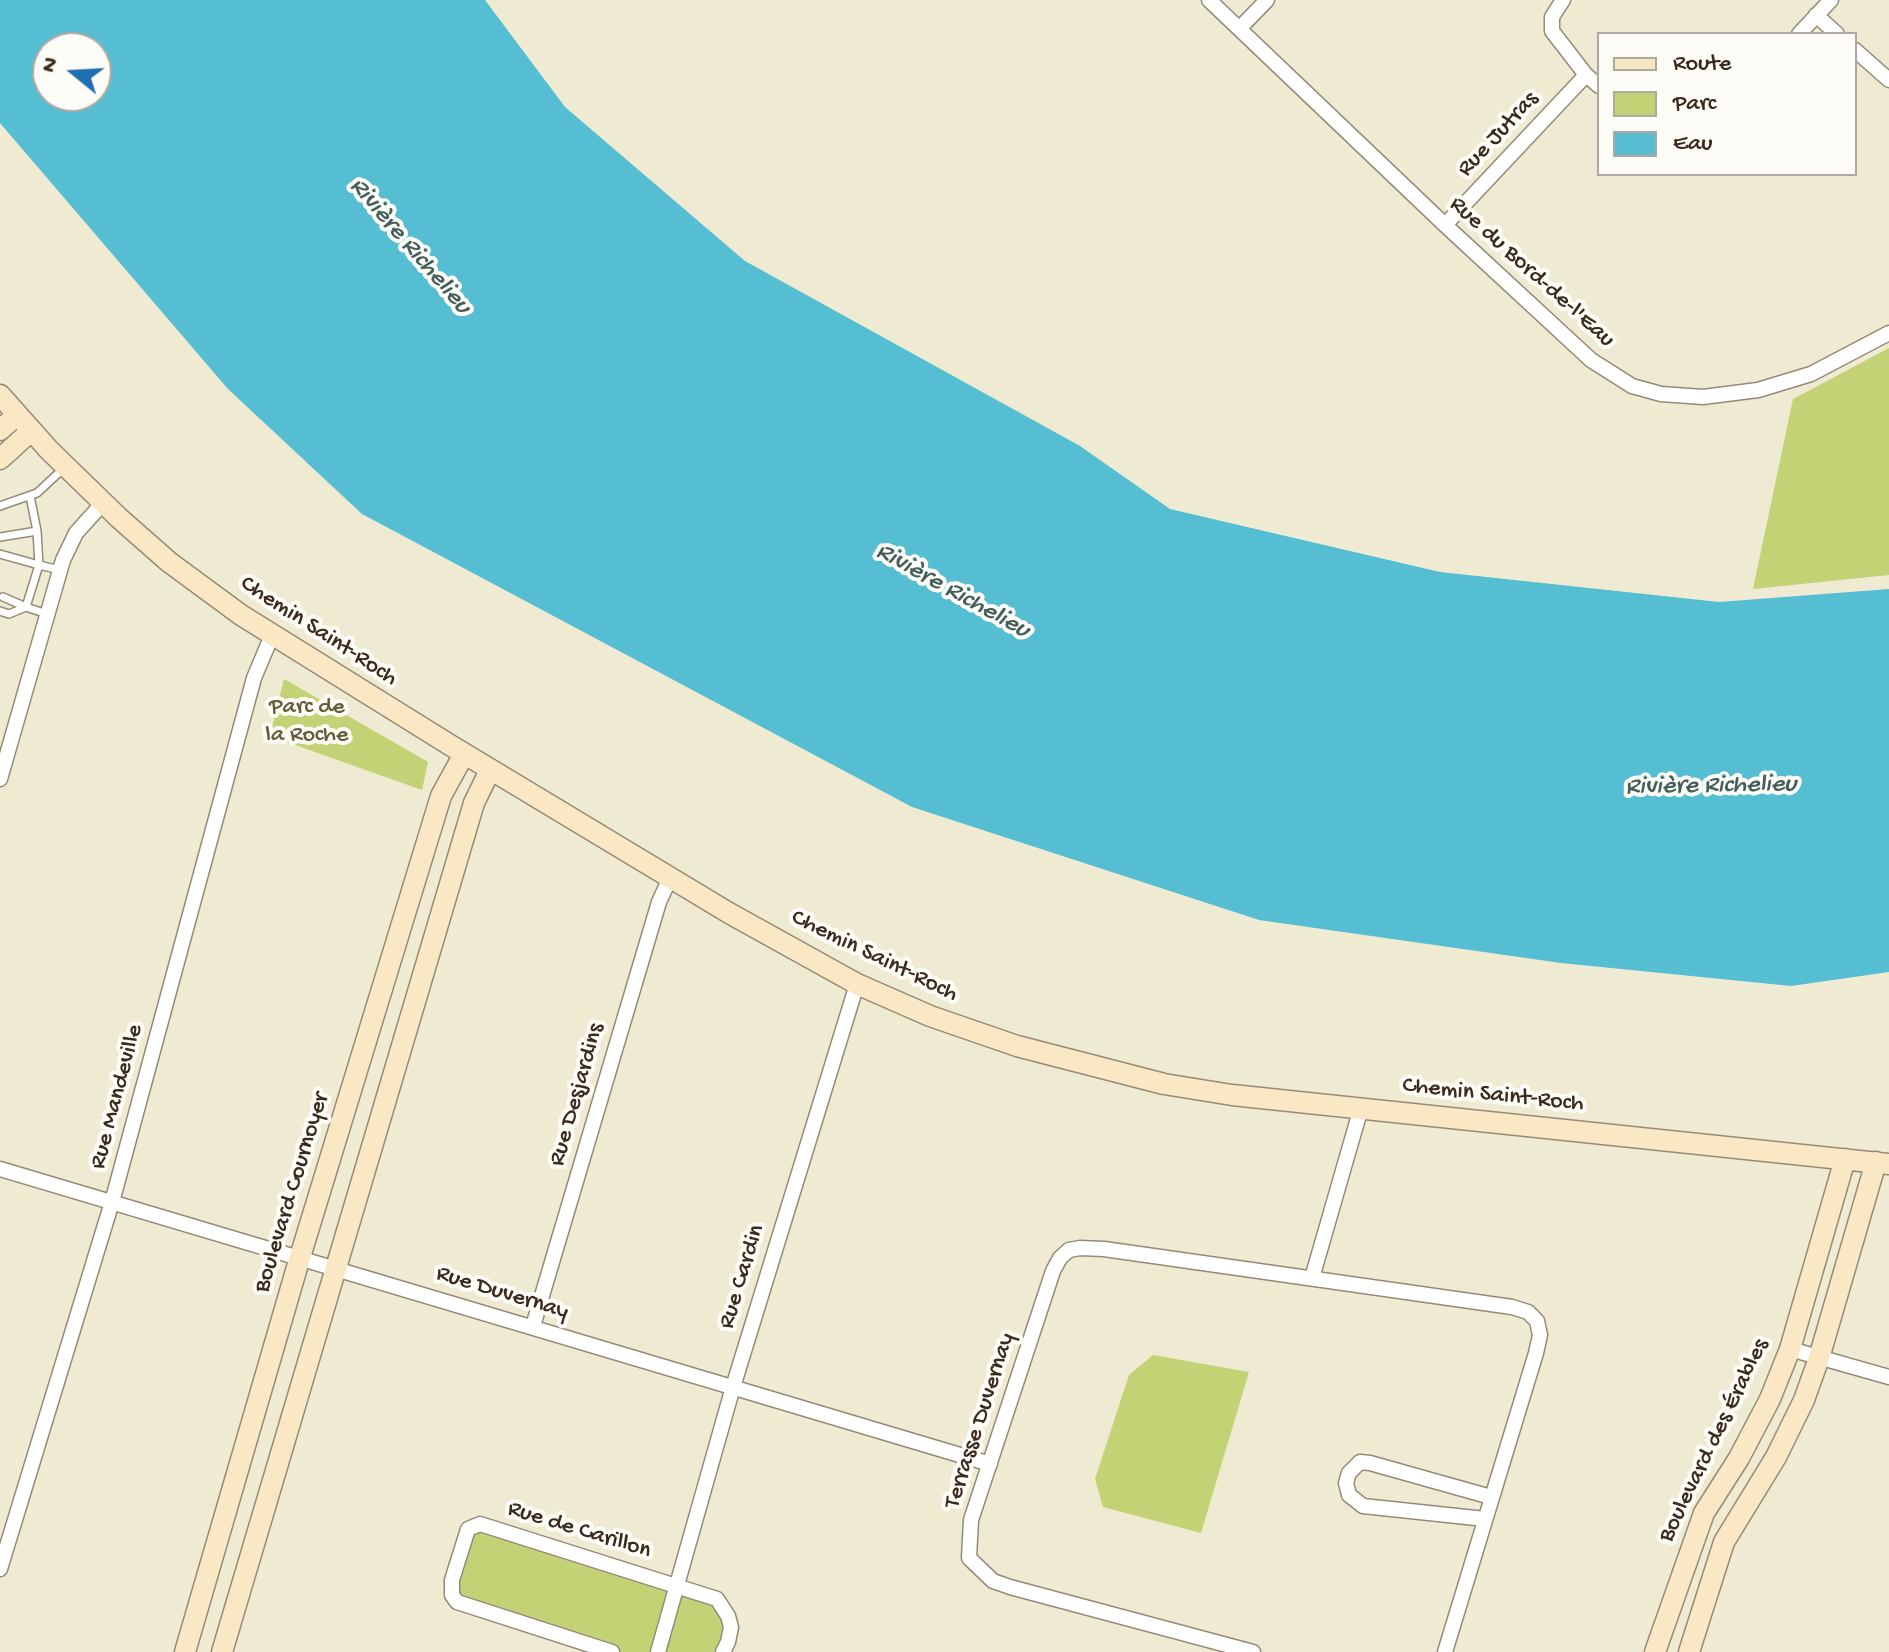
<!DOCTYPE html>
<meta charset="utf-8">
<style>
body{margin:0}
#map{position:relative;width:1889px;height:1652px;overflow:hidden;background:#efebd2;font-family:"Gochi Hand",sans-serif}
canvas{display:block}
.legend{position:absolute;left:1597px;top:32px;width:260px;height:144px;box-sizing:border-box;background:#fdfcf7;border:2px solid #afa8a0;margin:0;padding:10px 14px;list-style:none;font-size:24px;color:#3b2a1e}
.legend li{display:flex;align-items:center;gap:16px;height:40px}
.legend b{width:40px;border:2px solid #afa8a0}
.north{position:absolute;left:32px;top:32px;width:80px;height:80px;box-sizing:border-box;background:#fdfcf7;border:2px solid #afa8a0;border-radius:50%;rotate:288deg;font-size:22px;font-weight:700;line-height:32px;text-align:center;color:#3b2a1e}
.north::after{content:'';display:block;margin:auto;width:28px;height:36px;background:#1f6fb2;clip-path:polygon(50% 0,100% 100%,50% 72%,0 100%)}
</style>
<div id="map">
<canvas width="1889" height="1652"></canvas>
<ul class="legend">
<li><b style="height:10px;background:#fae7c3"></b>Route</li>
<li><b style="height:22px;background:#c2d275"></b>Parc</li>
<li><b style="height:22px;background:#55bed3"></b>Eau</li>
</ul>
<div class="north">N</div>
</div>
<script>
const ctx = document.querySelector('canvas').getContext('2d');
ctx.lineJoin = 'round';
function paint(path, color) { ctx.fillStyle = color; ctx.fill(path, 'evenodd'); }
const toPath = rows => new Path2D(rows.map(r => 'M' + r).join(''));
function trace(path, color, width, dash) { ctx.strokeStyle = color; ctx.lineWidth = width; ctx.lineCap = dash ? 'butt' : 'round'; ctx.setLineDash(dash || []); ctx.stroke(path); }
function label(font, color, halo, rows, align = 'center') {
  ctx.font = font + ' "Gochi Hand",sans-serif'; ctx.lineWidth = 8; ctx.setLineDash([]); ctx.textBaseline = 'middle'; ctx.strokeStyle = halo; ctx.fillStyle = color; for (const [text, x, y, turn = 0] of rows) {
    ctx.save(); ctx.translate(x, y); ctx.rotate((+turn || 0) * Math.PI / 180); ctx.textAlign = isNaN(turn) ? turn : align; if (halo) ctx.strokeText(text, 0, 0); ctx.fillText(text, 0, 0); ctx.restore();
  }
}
const green = toPath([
 [1889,348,1889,575,1753,589,1793,399],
 [284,679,428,762,422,790,270,736],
 [1153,1355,1249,1372,1201,1533,1103,1507,1095,1479,1129,1375],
 [481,1525,710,1590,728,1616,724,1652,615,1652,461,1599,453,1587,468,1529]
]);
const water = toPath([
 [0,0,485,0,565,107,745,261,1080,446,1170,509,1440,572,1719,602,1889,589,1889,972,1791,986,1561,963,1259,920,912,807,362,514,228,389,0,123],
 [48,48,96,48,96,96,48,96]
]);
const lane = toPath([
 [30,496,37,531,39,565,60,570],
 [0,506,37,493,65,467],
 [0,537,37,531],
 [0,554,39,565,26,607,47,614],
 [3,597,26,607],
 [0,611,9,614,26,607]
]);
const street = toPath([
 [1209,0,1445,225,1591,360,1632,386,1661,394,1703,397,1758,390,1811,374,1889,333],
 [1563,0,1552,17,1552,31,1586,75,1599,86],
 [1816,15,1837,34],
 [1240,28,1267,0],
 [1799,34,1831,0],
 [1855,50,1889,80],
 [1445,225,1586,75],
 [0,779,63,560,76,533,103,503],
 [0,1169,990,1464],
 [1312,1278,1361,1108],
 [533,1326,659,902,670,878],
 [1790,1349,1889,1377],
 [1485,1519,1363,1506,1349,1495,1346,1483,1349,1473,1360,1462,1370,1463,1491,1497],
 [0,1569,112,1202,254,678,272,635],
 [612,1652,457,1602,452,1595,452,1580,468,1529,480,1524,717,1599,728,1616,731,1627,728,1642,723,1652],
 [658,1652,733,1387,857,984],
 [1253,1652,1010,1587,993,1581,969,1558,971,1520,1053,1271,1060,1258,1069,1250,1080,1248,1104,1249,1512,1307,1528,1312,1537,1321,1540,1335,1536,1353,1445,1652]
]);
const secondary = toPath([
 [0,395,49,450,119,518,169,562,241,615,450,745,729,913,857,984,930,1016,1017,1046,1164,1084,1232,1095,1889,1164],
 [0,430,17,415],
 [0,459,31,431],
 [185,1652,300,1257,441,796,464,754],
 [222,1652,474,803,490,770],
 [1655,1652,1704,1513,1739,1458,1770,1399,1790,1349,1845,1159],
 [1689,1652,1724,1542,1776,1457,1804,1400,1819,1358,1876,1162]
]);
const streetNames = [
 ["Rue Jutras",1499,135,-47],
 ["Rue du Bord-de-l'Eau",1531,273,42],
 ["Chemin Saint-Roch",318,632,33],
 ["Chemin Saint-Roch",874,957,26],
 ["Rue Desjardins",578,1095,-74],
 ["Chemin Saint-Roch",1493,1096,6],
 ["Rue Mandeville",118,1097,-75],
 ["Boulevard Cournoyer",293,1193,-73],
 ["Rue Cardin",743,1277,-73],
 ["Rue Duvernay",502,1294,17],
 ["Terrasse Duvernay",981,1421,-72],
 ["Boulevard des Érables",1715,1441,-64],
 ["Rue de Carillon",579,1531,17]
];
const parkNames = [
 ["Parc de",307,708],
 ["la Roche",307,736]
];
const waterNames = [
 ["Rivière Richelieu",409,247,49],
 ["Rivière Richelieu",952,592,29],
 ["Rivière Richelieu",1711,787,-1]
];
paint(green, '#c2d275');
paint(water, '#55bed3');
trace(lane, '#958a78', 10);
trace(street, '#958a78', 17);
trace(secondary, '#958a78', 23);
trace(lane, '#fff', 7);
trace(street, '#fff', 14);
trace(secondary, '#fae7c3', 20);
label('24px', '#3b2a1e', '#fdfcf7', streetNames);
label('24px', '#645c38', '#fdfcf7', parkNames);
label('italic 26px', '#445e5d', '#fdfcf7', waterNames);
</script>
